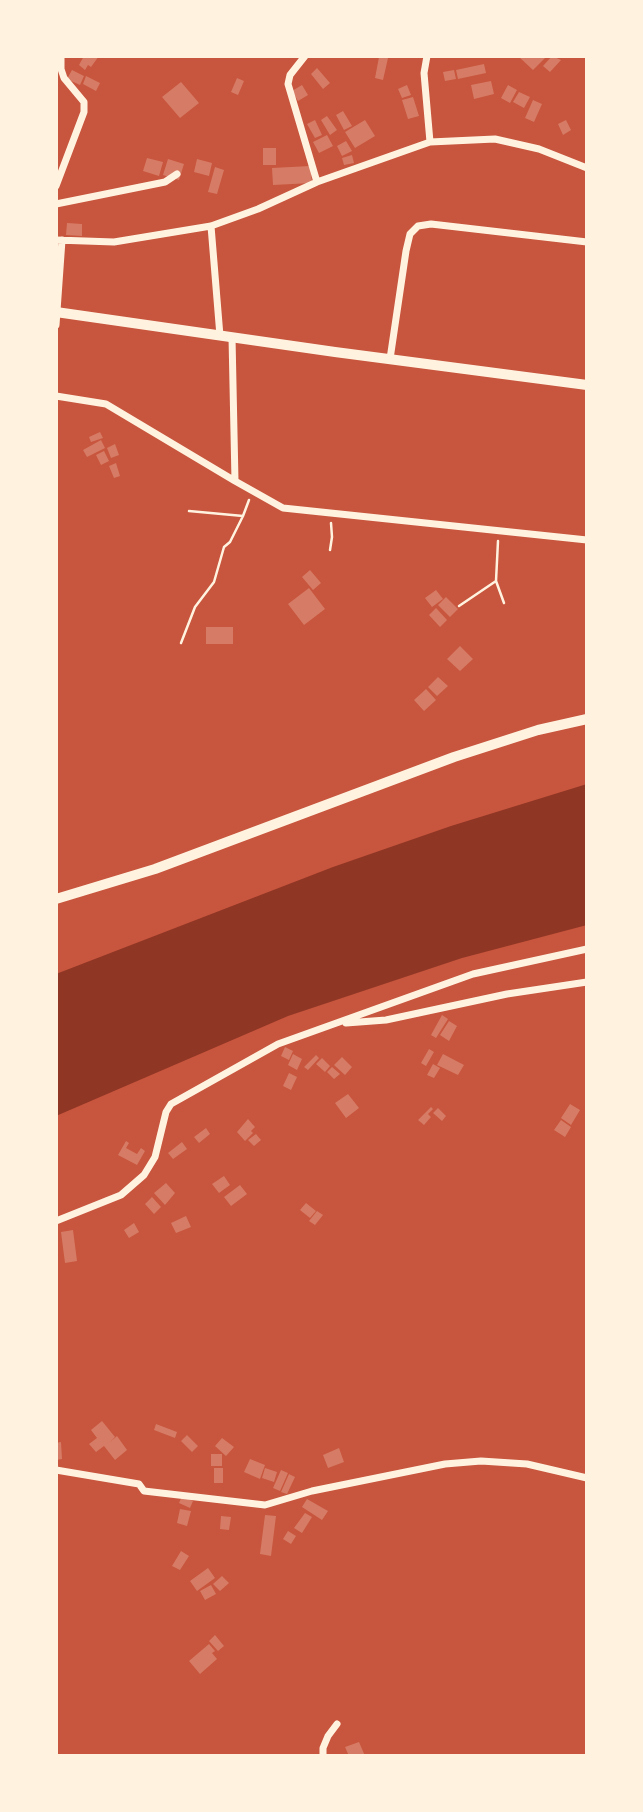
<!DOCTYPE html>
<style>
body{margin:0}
#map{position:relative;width:643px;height:1812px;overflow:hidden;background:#c8553d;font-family:Barlow,sans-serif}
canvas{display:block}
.frame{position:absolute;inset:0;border:58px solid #fff3e0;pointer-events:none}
</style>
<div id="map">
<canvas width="643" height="1812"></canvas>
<div class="frame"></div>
</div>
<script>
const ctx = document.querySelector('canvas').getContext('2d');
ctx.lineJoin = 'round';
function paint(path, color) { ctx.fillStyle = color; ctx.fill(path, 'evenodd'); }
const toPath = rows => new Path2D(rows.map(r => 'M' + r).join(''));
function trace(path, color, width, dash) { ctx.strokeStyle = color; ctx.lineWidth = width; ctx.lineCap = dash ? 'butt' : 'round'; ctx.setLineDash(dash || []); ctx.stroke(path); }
const water = toPath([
 [587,784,587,925,462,958,288,1016,56,1116,56,974,333,867,451,826]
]);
const building = toPath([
 [84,56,99,56,91,67,88,65,85,70,79,65],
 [518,56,543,56,545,58,533,70],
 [552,56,561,60,550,72,543,66],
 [379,57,388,58,383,80,375,78],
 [484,64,486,73,458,79,456,70],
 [317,68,330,83,323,89,311,74],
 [72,70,84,76,80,85,67,79],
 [454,70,456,79,445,81,443,72],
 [86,76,100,83,96,91,83,84],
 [237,78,244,81,238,95,231,92],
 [491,81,494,94,474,99,471,85],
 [181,82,199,103,180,118,162,97],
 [302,85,308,95,298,101,292,91],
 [407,85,411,95,402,98,398,89],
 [508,85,517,90,510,103,501,98],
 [519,92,530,97,524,108,513,102],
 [413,97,419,116,408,119,402,100],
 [533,100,542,104,534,122,525,118],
 [343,111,352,126,344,130,336,115],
 [327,116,337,130,330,135,321,120],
 [315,120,322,135,315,138,307,124],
 [365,120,375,136,355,148,345,132],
 [566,120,571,130,563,135,558,124],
 [327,135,333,146,319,153,313,142],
 [346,141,352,151,342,156,337,146],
 [263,148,276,148,276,165,263,165],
 [352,155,354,163,344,165,342,158],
 [147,158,163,162,159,176,143,171],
 [168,159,184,164,179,180,163,175],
 [197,159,212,163,209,176,194,172],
 [310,166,312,183,273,185,272,168],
 [215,167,224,170,217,194,208,192],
 [67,223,82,224,82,236,66,235],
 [100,432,103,438,91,442,89,437],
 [101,440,105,448,87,457,83,450],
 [115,444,119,455,111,458,107,448],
 [104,451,109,461,101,465,96,455],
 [116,463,120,476,114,478,109,466],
 [310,570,321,583,313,590,302,577],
 [309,588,325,609,304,625,288,604],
 [436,590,443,599,432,607,425,598],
 [446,597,458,609,450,617,438,605],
 [436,608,447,620,440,627,429,615],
 [206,627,233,627,233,644,206,644],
 [460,646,473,659,460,671,447,659],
 [438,677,448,686,437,696,428,687],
 [426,689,436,700,424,711,414,700],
 [442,1015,448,1019,436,1038,431,1035],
 [449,1021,457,1026,449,1041,440,1035],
 [285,1047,293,1051,289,1060,281,1056],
 [429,1049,434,1052,426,1066,421,1063],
 [293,1054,302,1059,297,1070,288,1065],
 [443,1054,464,1065,458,1075,437,1065],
 [316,1055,319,1058,308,1070,304,1067],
 [342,1057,352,1067,345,1075,334,1065],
 [322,1058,330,1066,325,1072,316,1064],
 [433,1064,440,1068,434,1078,427,1075],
 [332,1067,340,1074,334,1079,327,1072],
 [289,1073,297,1077,291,1090,283,1086],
 [348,1094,359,1108,346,1118,335,1103],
 [570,1104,580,1110,571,1125,561,1118],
 [431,1107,433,1109,428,1114,431,1117,424,1125,418,1120],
 [438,1108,446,1116,442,1121,433,1113],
 [248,1119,255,1127,251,1131,253,1133,245,1141,237,1132],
 [561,1120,571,1127,565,1137,554,1130],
 [206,1128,210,1134,199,1143,194,1137],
 [256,1134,261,1140,254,1146,248,1140],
 [126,1141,129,1143,126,1148,137,1154,141,1148,145,1151,137,1165,118,1155],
 [182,1142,187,1149,173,1159,168,1153],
 [224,1176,230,1185,219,1193,212,1184],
 [166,1183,175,1193,165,1205,154,1193],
 [240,1185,247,1194,231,1206,224,1197],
 [152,1197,161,1207,154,1214,145,1204],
 [306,1203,316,1211,310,1218,300,1210],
 [317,1211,323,1215,315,1225,309,1221],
 [186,1216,191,1227,176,1233,171,1223],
 [134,1223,139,1232,129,1238,124,1230],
 [73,1230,77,1261,65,1263,61,1232],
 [102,1421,115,1437,109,1443,117,1436,127,1450,115,1460,104,1446,96,1452,89,1444,97,1438,91,1430],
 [156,1424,177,1432,175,1438,154,1430],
 [187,1435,198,1446,192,1452,181,1441],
 [222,1438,234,1447,226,1456,215,1446],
 [61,1442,62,1459,56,1460,56,1443],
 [339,1448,344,1462,328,1468,323,1455],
 [211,1454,222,1454,222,1466,211,1466],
 [250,1459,265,1465,260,1479,244,1472],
 [214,1468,223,1468,223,1483,214,1483],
 [265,1468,277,1472,274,1482,262,1478],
 [281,1470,288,1473,280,1491,273,1488],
 [289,1474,295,1477,287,1494,281,1492],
 [182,1496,193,1501,190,1508,179,1503],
 [307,1499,328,1511,322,1520,302,1507],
 [180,1509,191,1511,187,1526,177,1523],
 [305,1513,312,1517,302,1533,294,1528],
 [265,1515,276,1516,271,1556,260,1554],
 [221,1516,231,1517,229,1530,220,1529],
 [288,1531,296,1536,291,1544,283,1539],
 [181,1551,189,1556,180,1570,172,1566],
 [208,1568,215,1578,197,1591,190,1581],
 [222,1576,229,1583,220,1591,213,1584],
 [211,1585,216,1594,205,1600,200,1591],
 [215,1635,224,1646,218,1651,209,1641],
 [209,1644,215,1651,212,1653,217,1659,200,1674,189,1661],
 [359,1742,365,1756,349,1756,345,1747]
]);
const path = toPath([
 [189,511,243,516,249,500],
 [330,550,332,537,331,523],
 [496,581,504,603],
 [459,606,496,581,498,541],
 [181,643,195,607,214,582,224,547,230,542,243,516]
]);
const minor = toPath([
 [305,56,290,75,288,84,317,182],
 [427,56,424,73,430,142],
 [56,186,84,112,84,102,64,78,61,69,61,56],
 [56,204,165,182,177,174],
 [211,226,220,336],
 [56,240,114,242,211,226,258,209,317,182,430,142,495,139,539,149,587,168],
 [56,325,62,240],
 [232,337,235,481,283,508,587,540],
 [390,359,406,251,410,234,418,226,431,224,587,242],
 [56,396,106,404,235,481],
 [346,1023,386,1020,507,994,587,982],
 [56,1221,121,1195,144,1175,155,1157,166,1112,171,1104,278,1044,473,974,587,949],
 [56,1470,139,1484,144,1491,265,1505,312,1491,445,1464,481,1461,527,1464,587,1478],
 [323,1756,323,1748,328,1736,337,1724]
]);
const tertiary = toPath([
 [56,312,335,352,587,385],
 [56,899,155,869,454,757,538,730,587,719]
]);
paint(water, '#8f3625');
paint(building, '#d67c66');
trace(path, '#fff3e0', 2.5);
trace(minor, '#fff3e0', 7);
trace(tertiary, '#fff3e0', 10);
</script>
